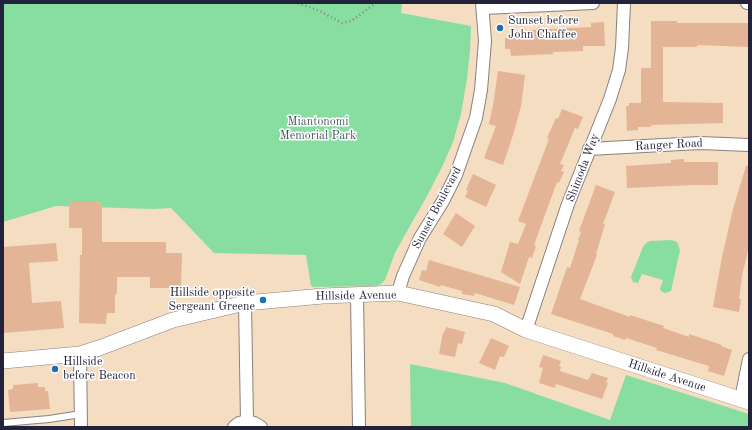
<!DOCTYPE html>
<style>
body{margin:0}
#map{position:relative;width:752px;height:430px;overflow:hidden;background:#f4ddc0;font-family:"Old Standard TT",serif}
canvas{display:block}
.frame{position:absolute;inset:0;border:4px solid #22223b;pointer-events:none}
</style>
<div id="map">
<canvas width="752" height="430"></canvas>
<div class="frame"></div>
</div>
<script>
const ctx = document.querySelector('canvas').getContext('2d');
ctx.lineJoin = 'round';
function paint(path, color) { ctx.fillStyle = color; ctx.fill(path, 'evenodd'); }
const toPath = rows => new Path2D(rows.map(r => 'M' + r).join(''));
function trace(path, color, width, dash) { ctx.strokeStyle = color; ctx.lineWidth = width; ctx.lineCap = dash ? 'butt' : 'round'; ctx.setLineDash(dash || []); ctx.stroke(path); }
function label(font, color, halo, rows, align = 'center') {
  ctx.font = font + ' "Old Standard TT",serif'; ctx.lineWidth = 3; ctx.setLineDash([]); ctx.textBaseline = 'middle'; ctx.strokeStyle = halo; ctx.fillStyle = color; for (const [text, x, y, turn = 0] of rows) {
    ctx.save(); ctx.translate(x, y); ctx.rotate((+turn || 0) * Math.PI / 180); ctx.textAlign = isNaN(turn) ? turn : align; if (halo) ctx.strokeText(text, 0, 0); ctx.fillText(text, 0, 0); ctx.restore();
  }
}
const green = toPath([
 [3,3,402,3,401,13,471,26,470,51,467,79,461,114,453,142,442,167,427,196,406,233,395,253,385,280,381,284,376,286,313,287,311,286,306,255,214,253,171,208,153,209,56,206,3,222],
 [672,240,677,242,680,250,671,291,665,293,662,292,660,289,663,280,642,274,638,283,633,282,631,277,643,247,646,243,650,241],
 [410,364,505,383,610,420,626,375,749,414,749,427,411,427]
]);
const building = toPath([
 [651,21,677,21,677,23,749,23,749,47,698,45,696,47,663,47,663,102,723,103,723,123,651,125,651,127,638,127,638,130,627,131,626,106,629,106,629,103,641,103,641,68,651,68],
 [604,22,605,46,583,46,583,51,553,52,553,54,511,56,510,49,505,49,505,38,510,38,510,31,591,27,591,23],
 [498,71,525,75,521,106,514,132,503,165,484,158,496,126,489,124,493,105],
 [562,109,583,117,578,129,575,128,560,164,564,165,561,171,564,172,559,183,557,182,534,245,536,246,532,258,529,257,520,284,501,272,510,242,518,244,526,224,518,221,549,139,547,138,556,118,558,119],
 [684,159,684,162,718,162,718,185,693,185,627,188,626,166,671,163,671,160],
 [746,166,749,166,749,246,742,276,739,299,741,299,739,312,713,307,722,257,733,209],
 [473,174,496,185,486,207,465,197,468,191,466,190],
 [596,185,615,192,603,224,605,224,596,254,597,255,580,299,630,317,630,315,664,326,663,328,689,337,689,334,722,345,721,346,732,350,724,376,708,371,709,366,656,350,657,348,626,338,625,340,613,336,613,334,551,314,567,267,570,268,579,240,578,240,581,232,579,231],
 [69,202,102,202,102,242,166,242,166,253,182,253,181,288,150,288,150,277,117,277,117,293,115,295,115,313,107,313,106,324,79,323,80,255,82,255,82,228,69,228],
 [456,213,475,226,462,247,443,234],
 [56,243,58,261,29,263,32,303,61,301,64,328,3,333,3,247],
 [429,260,520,287,514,305,475,293,474,296,462,294,462,291,441,285,440,287,419,280,422,270,426,271],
 [446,327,465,332,462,344,458,343,455,357,439,354,443,332,444,333],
 [491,338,509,346,504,357,500,356,495,370,479,363],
 [543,355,561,361,559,366,561,367,560,371,588,380,592,373,608,378,606,382,608,383,602,399,556,384,555,388,539,383,543,368,539,367],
 [38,383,38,387,45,387,45,391,48,391,50,409,10,412,8,390,13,389,13,385]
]);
const path = toPath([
 [298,3,320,11,342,23,351,21,376,3]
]);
const service = toPath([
 [3,423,49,419,81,414]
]);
const minor = toPath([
 [747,3,749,3],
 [483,8,593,3],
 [589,149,700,143,749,145],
 [398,293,403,276,420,238,443,201,456,175,476,118,481,90,485,41,482,3],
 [357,295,359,427],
 [245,303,247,421],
 [526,330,568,204,610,99,619,70,622,48,624,3],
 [80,354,81,427],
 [741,399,749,359],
 [234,427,239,423,247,421,254,423,261,427]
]);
const tertiary = toPath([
 [3,361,80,354,99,348,173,320,245,303,323,296,398,293,494,314,526,330,749,402]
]);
const markers = [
 [500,28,4,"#1f6fb2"],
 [263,300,4,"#1f6fb2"],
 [55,369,4,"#1f6fb2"]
];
const poiNames = [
 ["Sunset before",508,21],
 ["John Chaffee",508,35],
 ["Hillside opposite",255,293,"right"],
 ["Sergeant Greene",255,307,"right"],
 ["Hillside",63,362],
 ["before Beacon",63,376]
];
const parkNames = [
 ["Miantonomi",318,122],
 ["Memorial Park",318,136]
];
const streetNames = [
 ["Ranger Road",669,145,-3],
 ["Shimoda Way",583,168,-69],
 ["Sunset Boulevard",437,208,-62],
 ["Hillside Avenue",356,296,-1],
 ["Hillside Avenue",667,376,18]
];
paint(green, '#88dea1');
paint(building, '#e3b496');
trace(service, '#8b807e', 8);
trace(minor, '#8b807e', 14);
trace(tertiary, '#8b807e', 16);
trace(path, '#8b807e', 2.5, [1, 3]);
trace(service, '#fff', 6);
trace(minor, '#fff', 12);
trace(tertiary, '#fff', 15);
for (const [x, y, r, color] of markers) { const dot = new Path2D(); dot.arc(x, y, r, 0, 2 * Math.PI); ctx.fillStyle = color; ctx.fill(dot); trace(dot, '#fff', 1.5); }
label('12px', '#22223b', '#fff', poiNames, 'left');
label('12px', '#415a5a', '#fff', parkNames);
label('12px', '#22223b', '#fff', streetNames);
</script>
